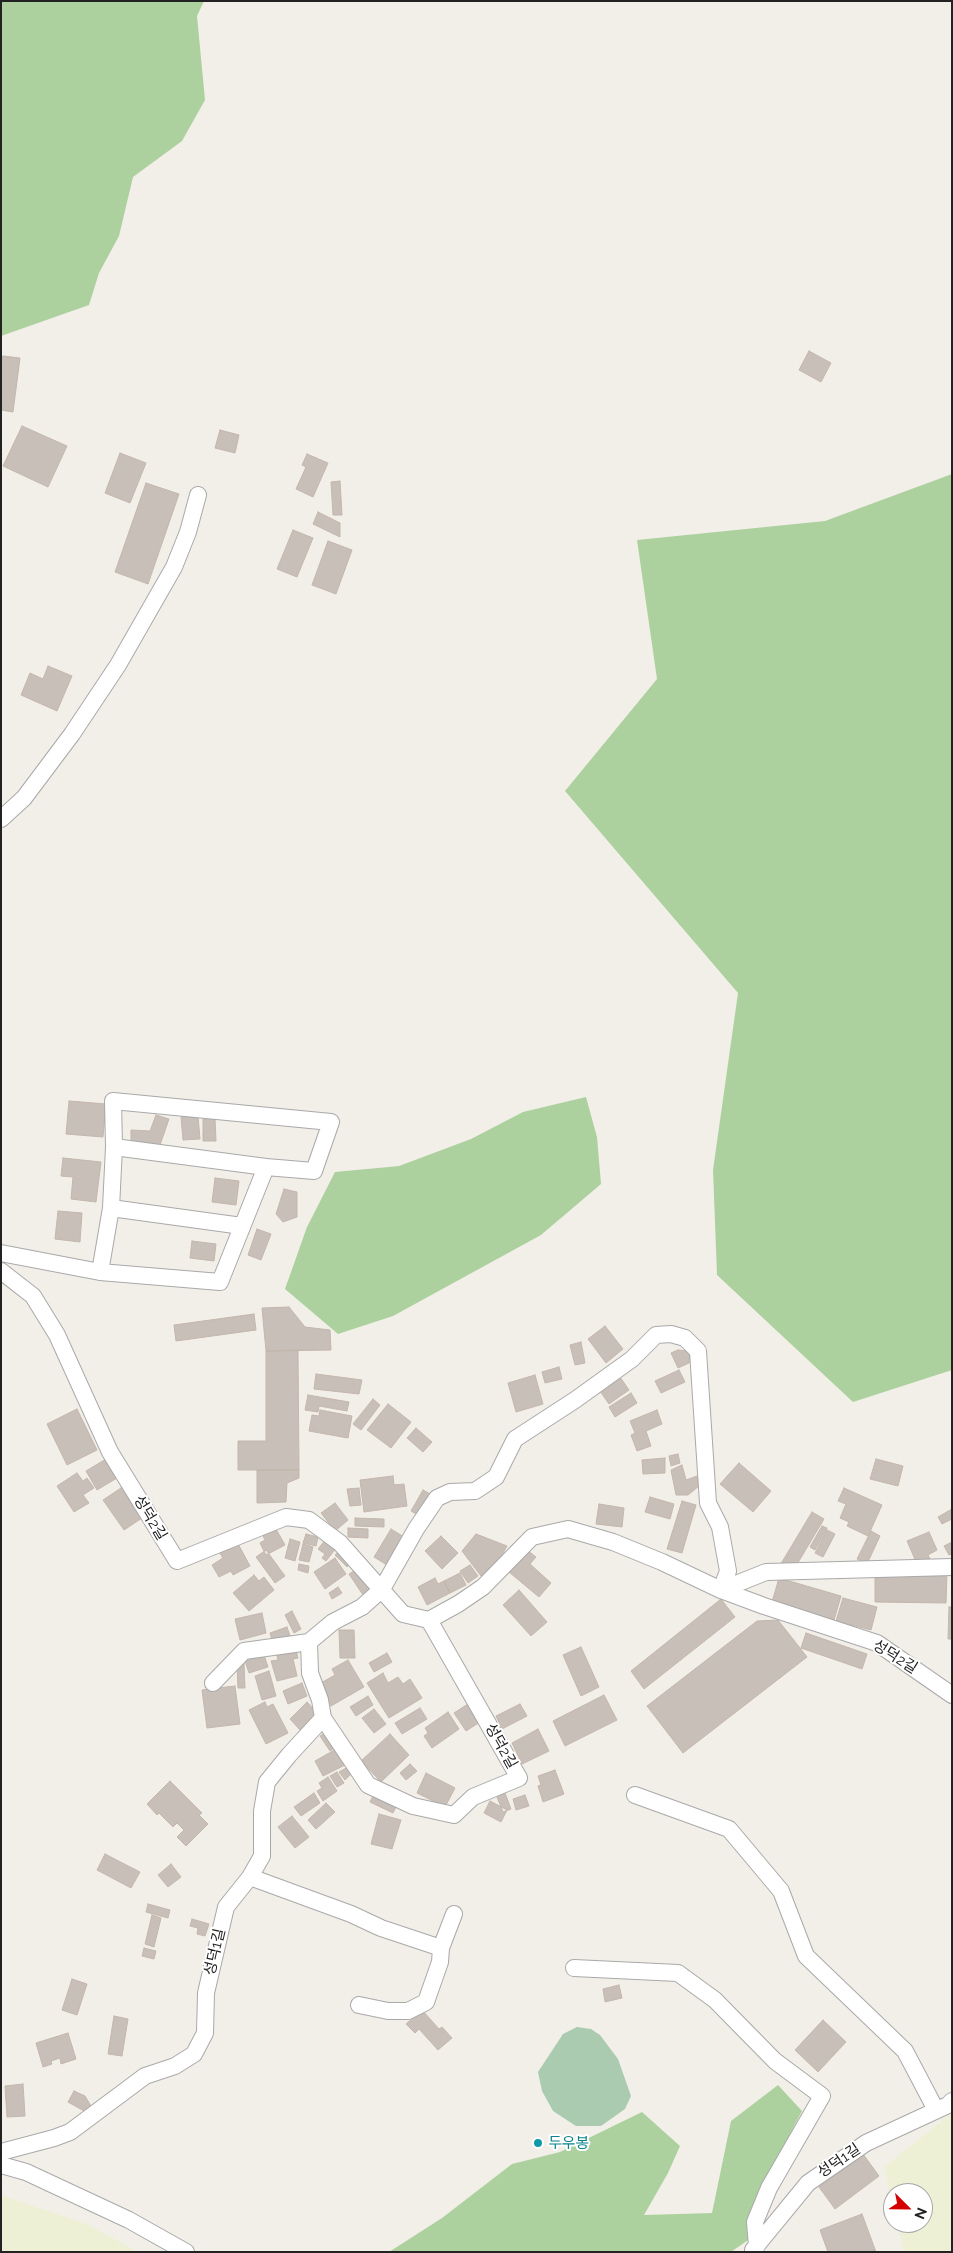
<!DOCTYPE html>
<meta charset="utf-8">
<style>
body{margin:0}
#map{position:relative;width:953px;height:2253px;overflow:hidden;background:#f2efe9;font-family:Raleway,sans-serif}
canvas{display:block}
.frame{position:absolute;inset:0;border:2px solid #222;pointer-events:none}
.north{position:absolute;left:883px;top:2183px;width:50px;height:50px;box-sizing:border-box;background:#fff;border:1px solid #a7a7a7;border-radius:50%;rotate:113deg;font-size:14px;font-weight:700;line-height:20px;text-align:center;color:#222}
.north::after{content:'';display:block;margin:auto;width:18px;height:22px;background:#d40000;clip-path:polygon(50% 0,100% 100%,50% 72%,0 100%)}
</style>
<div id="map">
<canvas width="953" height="2253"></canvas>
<div class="frame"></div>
<div class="north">N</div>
</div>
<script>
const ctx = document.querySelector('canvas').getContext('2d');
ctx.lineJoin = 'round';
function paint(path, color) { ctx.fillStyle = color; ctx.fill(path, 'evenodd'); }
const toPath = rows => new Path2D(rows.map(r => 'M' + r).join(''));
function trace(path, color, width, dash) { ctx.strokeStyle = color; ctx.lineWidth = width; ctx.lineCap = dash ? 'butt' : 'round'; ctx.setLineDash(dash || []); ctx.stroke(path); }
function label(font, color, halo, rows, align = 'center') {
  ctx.font = font + ' Raleway,"Noto Sans KR",sans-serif'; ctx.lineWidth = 4; ctx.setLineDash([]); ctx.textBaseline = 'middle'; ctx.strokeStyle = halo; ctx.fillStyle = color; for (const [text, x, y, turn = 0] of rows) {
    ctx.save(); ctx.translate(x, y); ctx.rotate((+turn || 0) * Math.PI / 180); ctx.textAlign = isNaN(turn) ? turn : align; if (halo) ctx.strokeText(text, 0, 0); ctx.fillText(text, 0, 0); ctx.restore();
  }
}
const farmland = toPath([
 [952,2113,952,2252,904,2252,897,2223,923,2223,923,2193,893,2193,893,2206,884,2167],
 [1,2195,89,2225,138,2252,1,2252]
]);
const forest = toPath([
 [1,1,204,1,197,16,205,100,182,141,133,177,119,236,99,273,89,305,1,336],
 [952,474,952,1370,853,1402,717,1275,713,1170,738,993,565,791,657,679,637,540,825,521],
 [586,1097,597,1137,601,1184,541,1235,393,1316,338,1334,285,1289,307,1227,335,1172,399,1166,471,1139,523,1112],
 [778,2085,802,2111,778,2157,751,2238,731,2252,389,2252,442,2218,512,2164,560,2152,642,2112,680,2146,668,2173,644,2215,712,2213,731,2121]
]);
const cemetery = toPath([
 [577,2027,591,2029,600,2035,618,2059,631,2096,625,2109,601,2126,576,2126,553,2111,542,2091,538,2072,563,2034]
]);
const building = toPath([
 [809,351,831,363,821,382,799,370,809,351],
 [3,356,20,358,13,412,1,410,1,362,3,356],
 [22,426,67,446,48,487,3,466,22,426],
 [220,430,239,435,235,453,215,448,220,430],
 [120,453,146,463,130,503,105,493,120,453],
 [307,454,328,463,313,497,296,489,306,467,302,465,307,454],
 [340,481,342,515,333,515,331,482,340,481],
 [146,483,179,494,148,584,115,572,146,483],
 [318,512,340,523,340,537,313,524,318,512],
 [293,530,313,538,297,577,277,569,293,530],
 [328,541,352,550,336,594,312,585,328,541],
 [48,666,72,676,57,711,21,695,30,673,43,679,48,666],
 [69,1101,106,1104,103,1137,66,1134,69,1101],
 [156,1115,169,1119,159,1148,131,1145,131,1130,150,1131,156,1115],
 [198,1116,200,1139,183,1140,181,1117,198,1116],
 [215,1118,216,1141,203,1141,203,1119,215,1118],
 [63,1158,101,1162,96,1202,71,1199,73,1177,61,1176,63,1158],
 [215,1178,239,1181,236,1205,212,1202,215,1178],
 [284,1189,297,1192,297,1217,283,1222,276,1214,284,1189],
 [58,1211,82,1213,80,1242,55,1239,58,1211],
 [257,1229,271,1234,261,1260,248,1255,257,1229],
 [192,1241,216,1244,214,1261,190,1258,192,1241],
 [289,1307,305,1327,330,1330,331,1350,266,1351,262,1308,289,1307],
 [254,1314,256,1330,176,1341,174,1325,254,1314],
 [605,1326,623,1349,606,1363,588,1339,605,1326],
 [581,1342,585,1363,575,1365,570,1345,581,1342],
 [298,1350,299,1470,238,1470,238,1441,266,1441,266,1351,298,1350],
 [678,1350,690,1351,689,1363,678,1368,671,1353,678,1350],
 [559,1367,562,1379,545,1383,542,1372,559,1367],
 [679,1370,685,1382,661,1393,655,1381,679,1370],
 [316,1374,362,1380,359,1394,314,1389,316,1374],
 [535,1375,543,1404,516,1412,508,1383,535,1375],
 [620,1377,629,1390,609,1404,600,1391,620,1377],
 [631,1393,637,1403,615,1417,609,1407,631,1393],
 [308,1395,349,1402,347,1411,319,1406,318,1412,305,1410,308,1395],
 [373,1399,380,1405,361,1430,353,1424,373,1399],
 [388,1404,411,1422,391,1448,367,1430,388,1404],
 [77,1409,97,1450,67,1465,47,1424,77,1409],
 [320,1410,352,1416,348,1438,309,1431,312,1415,319,1416,320,1410],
 [657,1410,662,1424,646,1431,651,1446,637,1451,631,1435,635,1433,630,1421,657,1410],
 [416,1428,432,1442,423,1452,407,1438,416,1428],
 [678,1454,680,1463,671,1466,669,1456,678,1454],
 [665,1458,665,1473,643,1474,642,1460,665,1458],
 [106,1459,117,1478,97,1490,86,1471,106,1459],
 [876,1459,903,1466,898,1486,870,1479,876,1459],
 [739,1463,771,1491,753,1512,720,1484,739,1463],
 [682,1465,686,1480,697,1476,699,1486,688,1495,676,1495,671,1470,682,1465],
 [257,1470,299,1470,299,1478,287,1483,286,1502,257,1503,257,1470],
 [77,1473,83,1481,87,1478,94,1488,83,1495,89,1503,74,1512,57,1486,77,1473],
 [393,1476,394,1485,404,1484,407,1506,364,1512,360,1480,393,1476],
 [121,1488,142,1518,124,1530,103,1500,121,1488],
 [359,1488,361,1505,350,1506,347,1489,359,1488],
 [844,1488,882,1505,868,1536,847,1526,849,1522,840,1518,846,1504,838,1501,844,1488],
 [423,1490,432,1495,420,1516,411,1511,423,1490],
 [650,1497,674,1504,670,1519,645,1512,650,1497],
 [682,1501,696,1505,682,1553,667,1549,682,1501],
 [335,1503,348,1520,335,1531,321,1513,335,1503],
 [599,1504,624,1508,622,1527,596,1524,599,1504],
 [952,1509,952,1519,942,1524,938,1517,952,1509],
 [812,1512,824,1519,796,1566,779,1567,812,1512],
 [355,1518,384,1519,384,1527,355,1526,355,1518],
 [822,1526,827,1528,815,1550,810,1547,822,1526],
 [348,1528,368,1529,368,1538,348,1537,348,1528],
 [276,1529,285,1545,266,1555,260,1543,265,1540,263,1536,276,1529],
 [391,1529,404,1537,387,1565,374,1557,391,1529],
 [827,1530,835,1534,823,1557,815,1553,827,1530],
 [871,1531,880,1536,867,1564,857,1559,871,1531],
 [929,1532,937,1550,928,1555,930,1559,917,1564,907,1541,929,1532],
 [306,1534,318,1537,316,1546,303,1543,306,1534],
 [476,1534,507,1546,498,1562,481,1576,462,1551,476,1534],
 [441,1536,458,1553,442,1569,425,1551,441,1536],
 [290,1539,300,1542,295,1561,285,1558,290,1539],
 [326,1539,337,1547,326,1561,322,1558,325,1554,318,1549,326,1539],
 [236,1540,250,1566,233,1575,231,1571,219,1577,212,1565,223,1558,218,1550,236,1540],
 [952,1542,952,1554,949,1555,944,1546,952,1542],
 [303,1544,313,1547,309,1562,299,1560,303,1544],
 [266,1550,285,1576,275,1583,256,1557,266,1550],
 [341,1550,352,1562,347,1567,335,1555,341,1550],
 [527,1550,536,1557,530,1564,551,1583,539,1597,509,1572,527,1550],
 [335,1558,346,1574,325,1589,314,1572,335,1558],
 [299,1564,309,1566,308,1573,298,1570,299,1564],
 [470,1565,478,1576,468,1583,460,1571,470,1565],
 [359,1568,372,1588,363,1595,349,1574,359,1568],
 [875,1572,947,1573,946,1603,875,1602,875,1572],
 [460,1573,466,1585,450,1593,444,1581,460,1573],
 [254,1575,259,1581,264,1577,274,1590,249,1611,233,1593,254,1575],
 [435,1578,438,1584,444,1581,450,1593,427,1605,418,1587,435,1578],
 [779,1578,841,1596,834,1620,772,1602,779,1578],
 [338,1587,342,1593,332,1599,329,1593,338,1587],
 [519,1590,547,1622,531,1636,503,1605,519,1590],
 [843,1598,877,1607,871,1630,836,1621,843,1598],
 [721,1599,735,1617,644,1689,631,1671,721,1599],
 [949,1607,952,1607,952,1639,948,1639,949,1607],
 [292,1611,301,1629,294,1633,285,1615,292,1611],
 [262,1613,266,1633,240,1640,235,1619,262,1613],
 [778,1620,807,1657,683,1753,647,1706,757,1621,778,1620],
 [287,1627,291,1639,273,1644,270,1633,287,1627],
 [339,1630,354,1630,355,1658,340,1658,339,1630],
 [806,1633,867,1654,862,1669,801,1648,806,1633],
 [295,1646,298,1658,293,1659,297,1676,277,1681,271,1661,278,1660,276,1652,295,1646],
 [581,1647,599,1687,581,1696,563,1655,581,1647],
 [387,1653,392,1662,374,1672,369,1663,387,1653],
 [264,1655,268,1667,249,1673,245,1661,264,1655],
 [348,1660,364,1687,331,1706,319,1684,335,1675,332,1669,348,1660],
 [244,1664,245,1688,238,1688,237,1665,244,1664],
 [269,1671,276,1696,262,1700,255,1676,269,1671],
 [383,1673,388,1683,398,1677,403,1684,410,1679,422,1698,389,1718,367,1683,383,1673],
 [302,1683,307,1696,288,1704,283,1691,302,1683],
 [235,1686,240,1724,207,1728,202,1690,235,1686],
 [604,1695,617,1720,565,1746,553,1721,604,1695],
 [368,1696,373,1705,356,1716,350,1707,368,1696],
 [265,1702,267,1707,273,1704,288,1733,266,1744,249,1710,265,1702],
 [307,1702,318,1714,301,1731,290,1719,307,1702],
 [468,1704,480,1722,466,1731,454,1713,468,1704],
 [520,1704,527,1716,502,1729,496,1716,520,1704],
 [420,1708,427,1719,402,1734,395,1723,420,1708],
 [374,1709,386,1724,374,1733,362,1718,374,1709],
 [448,1712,459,1729,432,1748,424,1736,428,1733,425,1728,448,1712],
 [538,1729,549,1751,522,1764,512,1743,538,1729],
 [328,1731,337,1746,330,1751,320,1736,328,1731],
 [390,1734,409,1755,381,1782,361,1761,390,1734],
 [338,1748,347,1764,323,1776,315,1761,338,1748],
 [410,1764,417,1771,406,1780,400,1773,410,1764],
 [350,1766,353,1772,345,1780,339,1772,350,1766],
 [555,1770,564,1794,543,1802,538,1786,541,1785,538,1776,555,1770],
 [337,1772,344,1783,337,1787,330,1776,337,1772],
 [426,1773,455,1788,445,1807,417,1793,426,1773],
 [328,1777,337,1791,323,1801,317,1791,322,1788,319,1783,328,1777],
 [170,1781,202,1813,199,1815,208,1824,186,1846,177,1837,184,1830,177,1823,173,1827,159,1813,157,1815,147,1804,170,1781],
 [375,1792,398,1803,393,1813,370,1802,375,1792],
 [314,1793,320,1803,301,1816,294,1807,314,1793],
 [505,1793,511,1809,503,1812,497,1797,505,1793],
 [525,1795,529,1806,516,1810,513,1799,525,1795],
 [490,1801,507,1810,501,1822,484,1813,490,1801],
 [326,1803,335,1812,316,1829,308,1820,326,1803],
 [379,1814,401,1820,392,1849,371,1844,379,1814],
 [292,1816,309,1837,295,1848,278,1827,292,1816],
 [105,1854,140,1872,131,1888,97,1870,105,1854],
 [171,1864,181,1877,168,1887,158,1875,171,1864],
 [148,1904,170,1910,168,1918,146,1912,148,1904],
 [152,1915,161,1918,154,1947,145,1944,152,1915],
 [192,1919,209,1924,205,1936,197,1934,198,1928,190,1926,192,1919],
 [144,1948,156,1951,154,1959,142,1956,144,1948],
 [72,1979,87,1984,77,2015,62,2010,72,1979],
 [619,1985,622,1998,605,2002,603,1989,619,1985],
 [422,2010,439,2029,442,2027,452,2038,438,2050,419,2029,415,2033,406,2024,422,2010],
 [114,2016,128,2019,122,2056,108,2054,114,2016],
 [823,2020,846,2042,818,2072,795,2050,823,2020],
 [68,2033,76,2059,61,2064,60,2058,51,2061,52,2064,43,2067,36,2043,68,2033],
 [23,2084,25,2116,7,2117,5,2086,23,2084],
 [74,2091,85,2096,91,2106,84,2111,68,2102,74,2091],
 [863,2154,879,2176,835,2209,819,2187,863,2154],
 [862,2214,876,2252,828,2252,820,2230,862,2214]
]);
const street = toPath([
 [1,819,24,798,72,734,118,665,174,567,188,532,198,495],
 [114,1147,266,1167],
 [111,1208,242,1226],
 [1,1253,100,1272,220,1282,266,1167,314,1171,331,1122,113,1101,114,1147,111,1208,100,1272],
 [1,1271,33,1296,57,1335,110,1452,177,1561,286,1517,309,1520,340,1543,403,1614,429,1620,458,1604,483,1587,532,1537,568,1529,613,1542,662,1562,721,1590,764,1606,877,1643,952,1695],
 [721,1590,766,1572,952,1567],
 [429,1620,519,1778,473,1797,454,1815,413,1806,368,1785,323,1718,320,1700,310,1673,309,1642,333,1622,362,1607,382,1589,416,1529,437,1498,450,1492,475,1491,496,1477,515,1439,575,1400,632,1359,656,1335,671,1334,685,1338,698,1351,708,1503,720,1527,728,1571,721,1590],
 [213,1683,244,1651,309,1642],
 [635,1795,729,1829,781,1891,806,1956,905,2051,936,2110],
 [250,1877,351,1914,381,1928,441,1948,454,1914],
 [574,1968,678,1973,715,2000,775,2061,822,2096,769,2188,755,2222,757,2246],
 [359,2005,388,2011,408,2011,426,2002,440,1962,441,1948],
 [1,2152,54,2138,70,2132,145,2076,175,2066,194,2054,205,2033,206,1993,226,1907,250,1877,262,1856,262,1811,267,1782,289,1755,323,1718],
 [1,2165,26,2172,129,2220,186,2252],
 [753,2250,808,2183,866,2143,948,2105,952,2101]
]);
const markers = [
 [538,2143,5,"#0f9aa8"]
];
const streetNames = [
 ["성덕2길",150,1518,59],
 ["성덕2길",895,1657,32],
 ["성덕2길",501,1746,61],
 ["성덕1길",215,1952,-77],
 ["성덕1길",839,2161,-34]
];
const cultureNames = [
 ["두우봉",548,2143]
];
paint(farmland, '#eef0d5');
paint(forest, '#add19e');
paint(cemetery, '#aacbaf');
paint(building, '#c7bfb8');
trace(building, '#c4b6ab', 1);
trace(street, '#a9a9a9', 18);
trace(street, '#fff', 16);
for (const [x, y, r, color] of markers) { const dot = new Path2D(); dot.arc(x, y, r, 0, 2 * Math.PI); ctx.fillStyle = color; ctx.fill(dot); trace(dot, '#fff', 2); }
label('15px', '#222', '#fff', streetNames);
label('15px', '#0d838f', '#fff', cultureNames, 'left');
</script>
